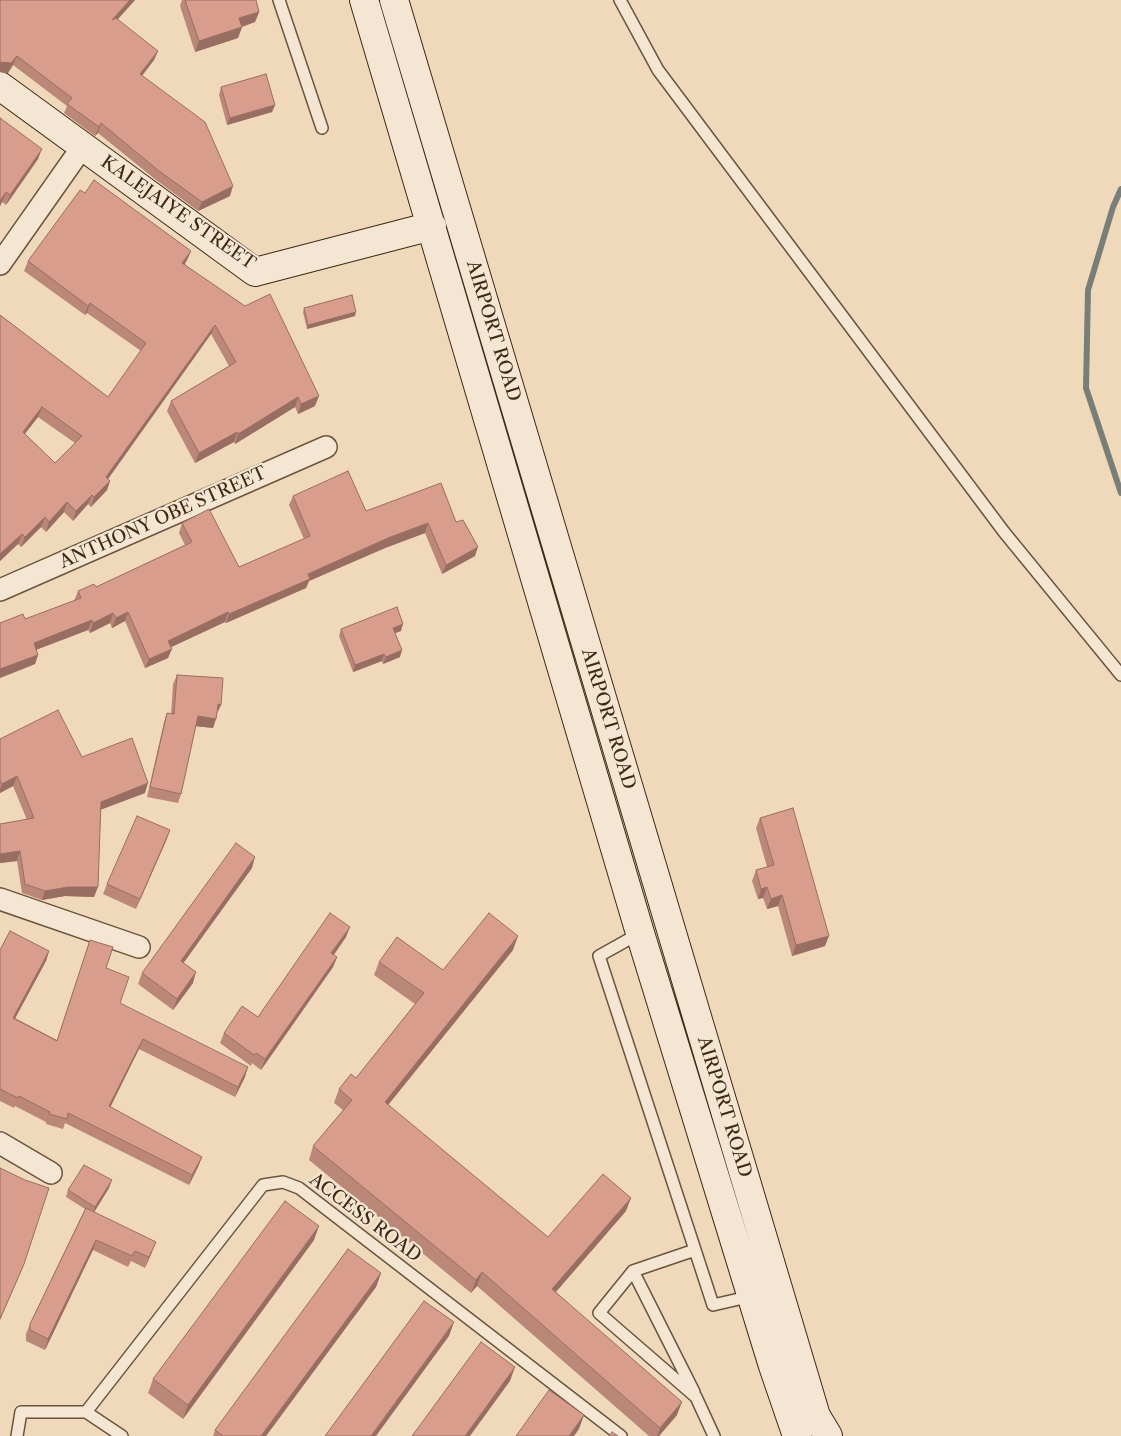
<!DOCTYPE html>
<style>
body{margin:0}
canvas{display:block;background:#f0d9bb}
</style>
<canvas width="1121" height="1436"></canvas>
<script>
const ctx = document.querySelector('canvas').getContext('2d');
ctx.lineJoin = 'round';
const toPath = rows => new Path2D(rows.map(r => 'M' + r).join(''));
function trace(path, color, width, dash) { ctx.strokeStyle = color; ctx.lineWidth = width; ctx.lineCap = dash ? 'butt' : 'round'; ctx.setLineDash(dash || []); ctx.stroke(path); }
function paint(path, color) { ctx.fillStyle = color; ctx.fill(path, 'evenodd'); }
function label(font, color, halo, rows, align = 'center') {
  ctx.font = font + ' "Libre Caslon Text",serif'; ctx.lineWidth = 4.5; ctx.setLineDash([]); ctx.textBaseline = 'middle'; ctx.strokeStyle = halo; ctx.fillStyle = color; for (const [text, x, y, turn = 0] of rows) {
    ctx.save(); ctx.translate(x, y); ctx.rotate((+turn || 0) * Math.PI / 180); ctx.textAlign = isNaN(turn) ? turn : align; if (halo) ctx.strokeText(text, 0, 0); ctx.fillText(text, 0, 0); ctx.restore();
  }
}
const stream = toPath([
 [1121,189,1113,207,1088,290,1086,388,1121,493]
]);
const lane = toPath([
 [279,0,322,128],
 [620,0,658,70,1004,532,1121,675],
 [640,933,599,956,713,1305,752,1296],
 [695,1250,633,1271,599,1313,696,1397,714,1436],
 [633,1271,694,1392],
 [86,1412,122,1436],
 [17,1436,21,1412,86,1412,263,1185,283,1182,299,1188,621,1436]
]);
const street = toPath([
 [0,264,83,146],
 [0,590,326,447],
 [0,899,139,947],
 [0,1143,51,1173]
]);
const secondary = toPath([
 [364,0,640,933,773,1366,797,1436],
 [394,0,816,1416,828,1436],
 [0,86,255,272,432,226]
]);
const wall = toPath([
 [0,0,135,0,117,20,158,51,154,60,142,76,230,196,198,211,156,180,98,133,95,136,64,113,67,106,13,65,8,73,0,72],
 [182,0,256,0,259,12,255,22,242,27,238,38,195,52,180,6],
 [221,87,275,105,272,112,227,125,219,95],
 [0,118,38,159,6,205,2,202,0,206],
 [85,193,191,251,187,260,185,264,315,406,298,414,295,407,235,444,234,442,195,463,167,411,171,401,229,366,211,334,108,479,110,481,107,490,91,507,88,504,73,521,64,512,46,532,41,527,21,547,18,544,0,561,0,315,108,397,141,351,87,313,85,315,24,271,28,261],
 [38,417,75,443,55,463,25,434],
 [304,308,355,316,307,329,303,312],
 [293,496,366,511,456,522,475,556,442,574,425,533,385,548,309,581,306,588,226,623,225,622,171,647,168,658,145,668,125,621,112,628,110,623,90,633,88,630,36,650,38,655,35,664,0,678,0,623,25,619,74,601,78,591,96,587,185,545,179,533,182,523,239,567,304,539,289,505],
 [341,629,401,631,395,633,400,657,383,664,382,661,353,672,339,636],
 [177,675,217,714,213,728,196,726,181,794,178,803,147,797,164,722,167,713,171,714,173,684],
 [0,739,82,757,145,793,100,810,94,897,65,896,42,900,22,893,17,861,0,863,0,824,27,820,13,786,0,793],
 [760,818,825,946,792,956,778,906,767,909,763,898,758,899,752,881,756,870,767,867,756,828],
 [170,830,166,841,136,909,103,894,107,884],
 [252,868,183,963,193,983,173,1010,138,984,142,973],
 [346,937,334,955,337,957,333,967,261,1070,252,1063,251,1066,220,1043,224,1033,258,1017],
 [90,940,106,968,120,1003,245,1077,235,1097,139,1049,110,1107,202,1157,198,1167,189,1185,65,1123,63,1129,46,1124,46,1122,15,1106,14,1108,0,1101,0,950,49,951,46,961,15,1018,57,1040],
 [513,950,388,1105,548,1237,626,1211,556,1292,677,1415,659,1436,649,1436,477,1286,471,1293,309,1160,313,1146,343,1110,334,1103,339,1089,356,1078,415,1004,374,975,379,962,443,970],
 [109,1188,94,1212,152,1252,145,1268,131,1261,128,1267,93,1250,45,1350,26,1341,26,1334,30,1324,85,1209,66,1197,68,1190],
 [314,1240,183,1419,148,1393,153,1379],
 [381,1273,376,1287,266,1436,213,1436,215,1430]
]);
const shadedWall = toPath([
 [130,0,135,0,109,29,112,20],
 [259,12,255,22,235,29,239,18],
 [242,27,238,38,195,52,199,41],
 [158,51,154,60,136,83,140,74],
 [17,56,13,65,8,73,0,72,0,62],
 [275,105,272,112,227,125,230,118],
 [101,123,98,133,95,136,99,127],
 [42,149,38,159,6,205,10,195],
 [233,186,230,196,198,211,202,202],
 [6,192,2,202,0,206,0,201],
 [191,251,187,260,179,272,182,263],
 [90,303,87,313,85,315,88,306],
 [356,312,355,316,307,329,308,325],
 [215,325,211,334,103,486,106,477],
 [319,396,315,406,298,414,301,404],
 [298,397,295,407,235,444,238,434],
 [42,407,38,417,19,441,23,432],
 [237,432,234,442,195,463,199,453],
 [110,481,107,490,91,507,94,497],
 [92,495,88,504,73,521,76,511],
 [67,502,64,512,46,532,49,522],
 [45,517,41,527,21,547,25,537],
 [428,523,425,533,385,548,309,581,306,588,226,623,229,614,308,574,388,538],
 [22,534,18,544,0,561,0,554],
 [478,547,475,556,442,574,446,565],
 [128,612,125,621,112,628,116,618],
 [228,612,225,622,165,650,168,641],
 [113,613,110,623,90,633,93,623],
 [92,620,88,630,30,652,34,643],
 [403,624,401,631,390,635,393,628],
 [172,649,168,658,145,668,149,659],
 [402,650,400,657,383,664,386,657],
 [384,654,382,661,353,672,355,665],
 [38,655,35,664,0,678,0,669],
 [218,704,221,705,217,714],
 [198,716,216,719,213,728,194,726],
 [17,776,13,786,0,793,0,789,2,784],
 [148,783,145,793,97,811,101,802],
 [170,830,166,841,136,909,140,899],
 [20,851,17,861,0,863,0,854],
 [255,857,252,868,177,972,181,961],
 [68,887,98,887,94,897,65,896,42,900,45,891],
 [767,887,763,898,758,899,761,889],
 [782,895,778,906,767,909,771,899],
 [350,927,346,937,327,964,331,953],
 [518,936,513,950,380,1115,385,1102],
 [829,936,825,946,792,956,796,945],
 [49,951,46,961,10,1028,13,1018],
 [337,957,333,967,261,1070,265,1059],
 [196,972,193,983,173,1010,177,999],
 [143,1039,139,1049,106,1116,109,1106],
 [248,1067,245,1077,235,1097,238,1087],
 [202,1157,198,1167,189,1185,192,1175],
 [112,1180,109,1188,93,1214,95,1207],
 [631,1198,626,1211,547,1302,552,1289],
 [319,1226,314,1240,183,1419,188,1405],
 [96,1240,93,1250,45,1350,48,1339],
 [156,1242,152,1252,145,1268,149,1257],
 [24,1264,20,1274,0,1320,0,1319],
 [482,1272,477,1286,471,1293,476,1280],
 [381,1273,376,1287,266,1436,261,1436],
 [454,1322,449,1336,376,1436,371,1436],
 [515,1367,510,1381,470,1436,465,1436],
 [682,1402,677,1415,659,1436,657,1436,660,1428],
 [584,1415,579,1429,574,1436,569,1436]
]);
const building = toPath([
 [0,0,130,0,112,20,116,18,158,51,140,74,205,122,233,186,202,202,159,171,101,123,99,127,67,104,72,98,17,56,11,63,0,62,0,0],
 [185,0,256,0,259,12,239,18,242,27,199,41,185,0],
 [266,74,275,105,230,118,221,87,266,74],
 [0,118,42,149,10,195,6,192,0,201,0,118],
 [94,180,191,251,182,263,245,306,270,294,319,396,301,404,298,397,238,434,237,432,199,453,171,401,236,362,215,325,106,477,110,481,94,497,92,495,76,511,67,502,49,522,45,517,25,537,22,534,0,554,0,315,108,397,146,343,90,303,88,306,28,261,80,190,85,193,94,180],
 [42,407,82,436,55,463,23,432,42,407],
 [352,295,356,312,308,325,304,308,352,295],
 [348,471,366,511,441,483,456,522,463,520,478,547,446,565,428,523,388,538,308,574,310,579,229,614,228,612,168,641,172,649,149,659,128,612,116,618,113,613,93,623,92,620,34,643,38,655,0,669,0,623,23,614,25,619,81,598,78,591,94,584,96,587,192,542,182,523,209,509,239,567,310,536,293,496,348,471],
 [397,607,403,624,393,628,402,650,386,657,384,654,355,665,341,629,397,607],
 [177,675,223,678,221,705,218,704,216,719,198,716,181,794,150,787,167,713,174,714,177,675],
 [58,710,82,757,132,738,148,783,101,802,98,887,68,887,45,891,25,884,20,851,0,854,0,824,34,818,17,776,2,784,0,780,0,739,58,710],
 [793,808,829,936,796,945,782,895,771,899,767,887,761,889,756,870,774,865,760,818,793,808],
 [137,816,170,830,140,899,107,884,137,816],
 [236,843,255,857,181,961,196,972,177,999,142,973,236,843],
 [330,913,350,927,331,953,337,957,265,1059,256,1053,254,1055,224,1033,242,1006,258,1017,330,913],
 [489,913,518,936,385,1102,548,1237,603,1174,631,1198,552,1289,682,1402,660,1428,482,1272,476,1280,313,1146,352,1100,339,1089,351,1074,356,1078,424,993,379,962,397,937,443,970,489,913],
 [10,931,49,951,13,1018,57,1041,90,940,113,947,106,968,129,977,120,1003,248,1067,238,1087,143,1039,109,1106,202,1157,192,1175,68,1113,67,1119,49,1114,50,1112,19,1096,18,1098,0,1089,0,950,10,931],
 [84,1165,112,1180,95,1207,68,1190,84,1165],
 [0,1168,25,1180,49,1188,24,1264,0,1319,0,1168],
 [285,1201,319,1226,188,1405,153,1379,285,1201],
 [86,1208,156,1242,149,1257,135,1251,132,1256,96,1240,48,1339,30,1330,30,1324,86,1208],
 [348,1249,381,1273,261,1436,223,1436,215,1430,348,1249],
 [424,1301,454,1322,371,1436,325,1436,424,1301],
 [481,1342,515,1367,465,1436,412,1436,481,1342],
 [549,1390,584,1415,569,1436,516,1436,549,1390],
 [612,1432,618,1436,609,1436,612,1432]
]);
const streetNames = [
 ["KALEJAIYE STREET",178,213,35],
 ["AIRPORT ROAD",493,331,73],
 ["ANTHONY OBE STREET",163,518,-24],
 ["AIRPORT ROAD",608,719,73],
 ["AIRPORT ROAD",724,1107,73],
 ["ACCESS ROAD",365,1218,37]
];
trace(stream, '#797e79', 6);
trace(lane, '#6b543e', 14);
trace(street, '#6b543e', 24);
trace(secondary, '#3f2815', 30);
trace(lane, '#f5e6d3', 11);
trace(street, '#f5e6d3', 21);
trace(secondary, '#f5e6d3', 28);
paint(wall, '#bb8779');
paint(shadedWall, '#986e63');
paint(building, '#d99d8d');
trace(building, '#986e63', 1);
label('18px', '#3f2815', '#f5e6d3', streetNames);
</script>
